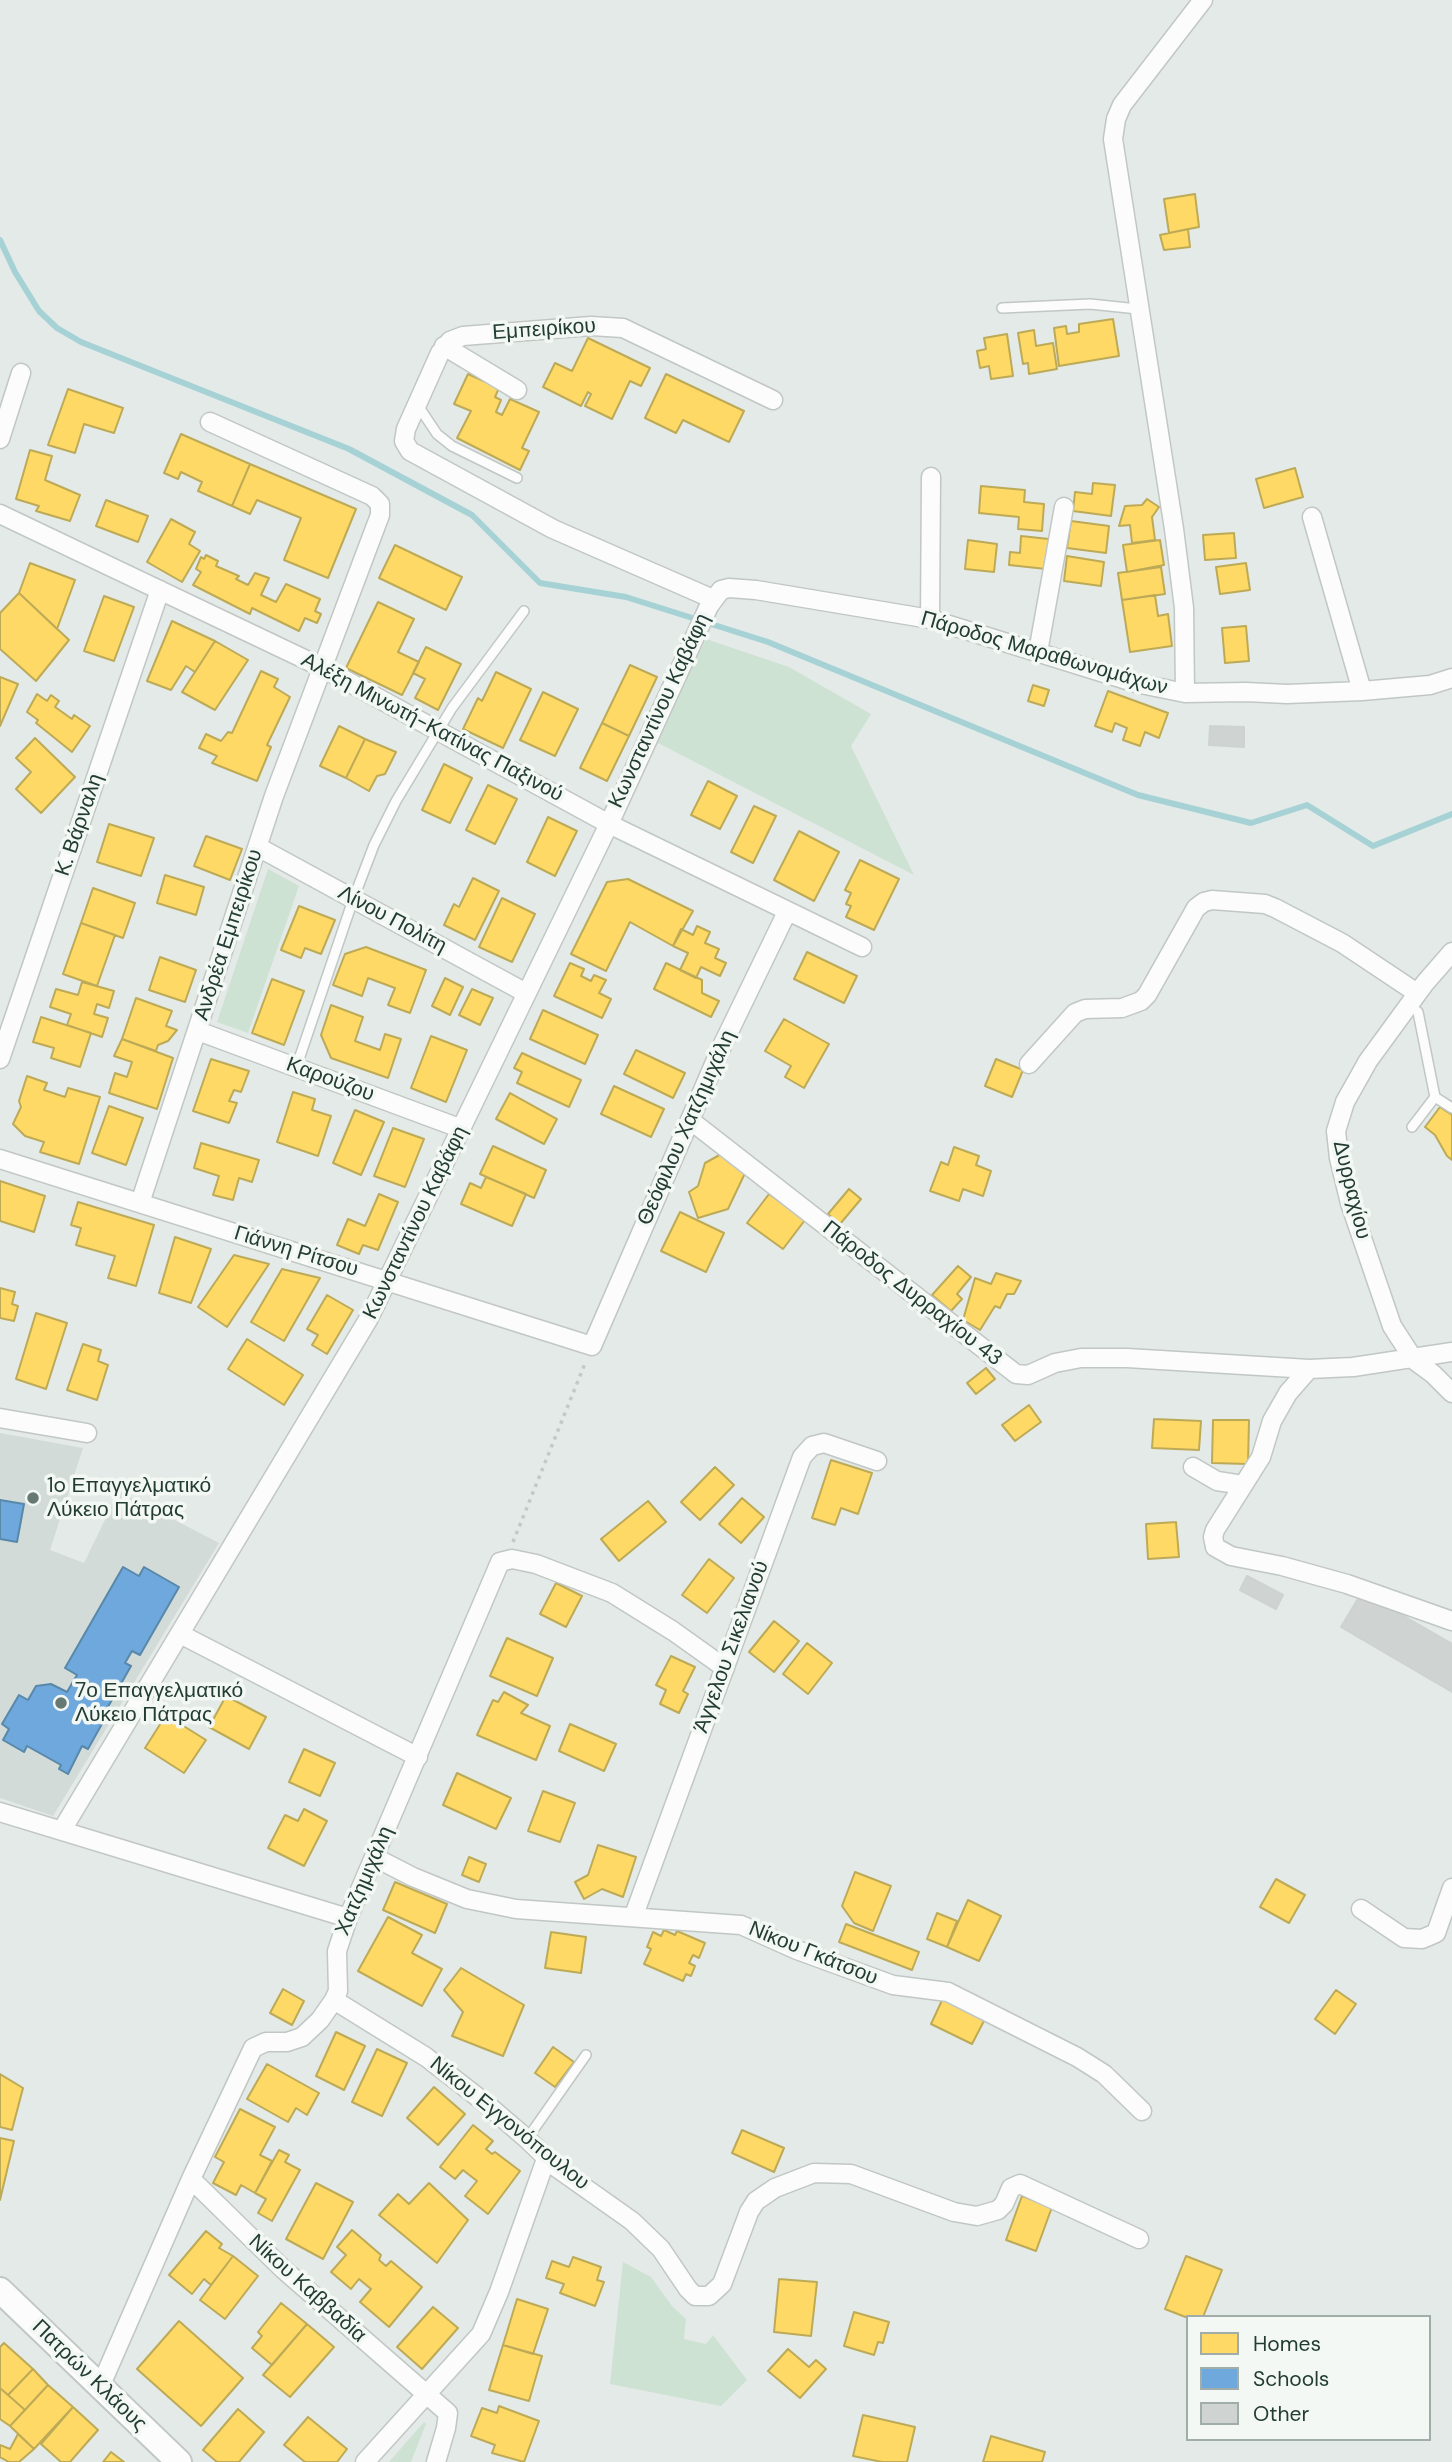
<!DOCTYPE html>
<meta charset="utf-8">
<style>
body{margin:0}
#map{position:relative;width:1452px;height:2462px;overflow:hidden;background:#e4eae7;font-family:"DM Sans",sans-serif}
canvas{display:block}
.legend{position:absolute;left:1186px;top:2315px;width:245px;height:126px;box-sizing:border-box;background:#f3f8f5;border:2px solid #a0ada8;margin:0;padding:9px 12px;list-style:none;font-size:21px;color:#233c34}
.legend li{display:flex;align-items:center;gap:14px;height:35px}
.legend b{width:35px;border:2px solid #a0ada8}
</style>
<div id="map">
<canvas width="1452" height="2462"></canvas>
<ul class="legend">
<li><b style="height:19px;background:#ffd966"></b>Homes</li>
<li><b style="height:19px;background:#6fa8dc"></b>Schools</li>
<li><b style="height:19px;background:#cfd3d1"></b>Other</li>
</ul>
</div>
<script>
const ctx = document.querySelector('canvas').getContext('2d');
ctx.lineJoin = 'round';
function paint(path, color) { ctx.fillStyle = color; ctx.fill(path, 'evenodd'); }
const toPath = rows => new Path2D(rows.map(r => 'M' + r).join(''));
function trace(path, color, width, dash) { ctx.strokeStyle = color; ctx.lineWidth = width; ctx.lineCap = dash ? 'butt' : 'round'; ctx.setLineDash(dash || []); ctx.stroke(path); }
function label(font, color, halo, rows, align = 'center') {
  ctx.font = font + ' "DM Sans",sans-serif'; ctx.lineWidth = 7; ctx.setLineDash([]); ctx.textBaseline = 'middle'; ctx.strokeStyle = halo; ctx.fillStyle = color; for (const [text, x, y, turn = 0] of rows) {
    ctx.save(); ctx.translate(x, y); ctx.rotate((+turn || 0) * Math.PI / 180); ctx.textAlign = isNaN(turn) ? turn : align; if (halo) ctx.strokeText(text, 0, 0); ctx.fillText(text, 0, 0); ctx.restore();
  }
}
const built = toPath([
 [0,1433,83,1448,50,1550,84,1563,119,1491,219,1543,53,1816,0,1798]
]);
const green = toPath([
 [706,639,789,667,871,714,851,746,914,875,656,742],
 [268,869,299,886,248,1033,217,1022],
 [623,2262,651,2277,672,2306,686,2319,684,2339,706,2344,713,2335,747,2380,721,2406,610,2384],
 [424,2422,426,2424,411,2462,389,2462]
]);
const homes = toPath([
 [1195,194,1199,227,1169,233,1164,199,1195,194],
 [1188,229,1190,247,1164,250,1160,235,1188,229],
 [1113,319,1119,356,1059,366,1054,328,1066,326,1067,334,1079,332,1079,324,1113,319],
 [1034,330,1036,346,1053,343,1057,369,1029,374,1028,363,1023,364,1018,333,1034,330],
 [1007,334,1013,376,991,379,989,366,980,368,977,351,986,349,984,338,1007,334],
 [588,338,650,368,641,386,630,381,612,419,585,406,591,394,588,392,581,406,543,387,555,363,572,371,588,338],
 [468,374,499,388,495,397,501,400,496,412,502,415,510,399,539,412,522,448,529,451,520,470,457,438,471,411,454,404,468,374],
 [666,374,744,411,729,442,683,420,676,433,645,418,666,374],
 [68,389,123,408,114,433,84,424,75,453,48,445,68,389],
 [181,434,250,464,232,506,198,491,202,482,181,472,178,479,164,473,181,434],
 [30,450,52,456,45,480,80,495,70,521,36,511,39,506,16,499,30,450],
 [250,464,356,509,328,578,284,560,301,518,257,500,250,514,232,506,250,464],
 [1295,468,1303,497,1264,508,1256,479,1295,468],
 [1093,483,1115,485,1111,516,1073,511,1075,492,1092,494,1093,483],
 [981,486,1025,490,1024,502,1044,504,1042,531,1018,529,1019,517,979,513,981,486],
 [1147,499,1159,507,1152,517,1155,540,1132,543,1130,525,1119,526,1125,506,1142,505,1147,499],
 [106,500,148,516,138,542,96,526,106,500],
 [171,519,195,532,189,544,200,551,182,582,147,562,171,519],
 [1071,521,1109,526,1106,553,1067,548,1071,521],
 [1234,533,1236,558,1205,560,1203,535,1234,533],
 [1021,536,1049,539,1046,569,1009,565,1010,552,1020,553,1021,536],
 [968,540,997,544,994,572,965,569,968,540],
 [1160,540,1164,565,1127,572,1123,545,1160,540],
 [395,545,462,577,446,610,379,578,395,545],
 [206,555,218,561,216,566,239,576,236,579,248,585,255,573,269,578,261,595,276,602,286,584,320,599,315,611,321,614,317,623,305,618,299,631,252,608,250,614,193,585,201,572,196,569,201,557,204,559,206,555],
 [1067,556,1104,562,1101,586,1064,581,1067,556],
 [30,563,75,580,57,629,19,593,30,563],
 [1246,563,1250,590,1220,594,1216,567,1246,563],
 [1161,567,1165,594,1122,600,1118,573,1161,567],
 [19,593,69,640,36,681,0,649,0,613,19,593],
 [1155,595,1158,616,1168,614,1172,646,1130,652,1122,600,1155,595],
 [104,596,134,607,114,661,84,651,104,596],
 [378,602,414,619,398,652,419,662,402,695,346,668,378,602],
 [172,621,215,641,195,672,186,666,171,690,147,681,172,621],
 [1246,626,1249,661,1225,663,1222,628,1246,626],
 [215,641,248,660,215,710,182,692,215,641],
 [426,647,461,664,438,710,415,698,425,679,413,673,426,647],
 [630,665,657,677,629,736,602,723,630,665],
 [261,671,278,679,274,687,290,697,267,745,271,747,257,781,212,763,217,756,199,748,206,734,221,741,228,732,232,733,261,671],
 [496,672,531,689,503,748,463,729,478,698,482,701,496,672],
 [0,677,18,684,0,726,0,677],
 [1033,685,1049,690,1044,706,1028,701,1033,685],
 [1108,691,1168,713,1159,738,1145,732,1140,746,1123,740,1127,728,1115,723,1112,732,1095,726,1108,691],
 [543,692,578,709,555,756,520,740,543,692],
 [37,694,47,701,51,695,59,701,55,707,72,719,74,715,90,726,72,752,36,723,38,720,27,712,37,694],
 [602,723,629,736,607,781,580,768,602,723],
 [339,726,365,739,346,778,320,766,339,726],
 [35,738,75,777,41,813,16,789,31,772,16,758,35,738],
 [365,739,396,752,385,774,377,776,369,791,346,778,365,739],
 [444,764,472,778,450,823,422,810,444,764],
 [708,781,737,796,720,829,691,815,708,781],
 [488,785,517,799,495,844,466,830,488,785],
 [754,806,776,816,753,863,731,852,754,806],
 [548,817,577,831,555,876,527,862,548,817],
 [109,824,154,838,141,876,97,862,109,824],
 [799,831,839,852,814,901,774,880,799,831],
 [206,836,242,849,230,880,194,866,206,836],
 [860,860,899,879,874,930,846,917,851,906,846,904,851,893,845,890,860,860],
 [165,875,204,887,196,915,157,903,165,875],
 [473,878,499,891,475,940,444,925,454,904,459,907,473,878],
 [628,879,693,911,673,946,630,922,606,971,571,954,607,882,628,879],
 [93,888,135,903,123,938,81,923,93,888],
 [502,898,535,914,512,962,479,947,502,898],
 [299,906,335,920,321,954,305,948,301,958,281,950,299,906],
 [81,923,115,935,97,986,63,974,81,923],
 [697,926,710,932,705,943,719,949,715,958,726,963,720,976,701,967,696,978,680,970,688,953,673,946,681,929,693,935,697,926],
 [366,947,426,970,410,1013,388,1005,395,988,368,978,362,996,333,985,345,954,366,947],
 [807,952,857,976,844,1003,794,979,807,952],
 [160,957,196,970,185,1002,149,990,160,957],
 [570,963,584,969,581,976,591,981,594,975,606,980,599,993,611,999,602,1018,554,996,570,963],
 [666,963,702,980,702,993,719,1001,711,1017,654,989,666,963],
 [445,978,463,987,450,1015,432,1006,445,978],
 [272,979,304,991,284,1045,252,1033,272,979],
 [82,982,114,991,109,1008,97,1004,94,1014,108,1018,102,1037,67,1025,71,1014,50,1007,56,989,78,995,82,982],
 [472,989,493,998,480,1025,459,1015,472,989],
 [136,998,172,1011,166,1026,177,1030,168,1041,158,1045,156,1051,122,1039,136,998],
 [331,1005,363,1017,355,1041,380,1050,385,1034,401,1039,388,1078,331,1058,321,1035,331,1005],
 [543,1010,598,1035,585,1064,530,1039,543,1010],
 [41,1017,91,1033,80,1067,51,1058,54,1048,33,1042,41,1017],
 [784,1019,829,1044,804,1088,785,1077,791,1066,765,1051,784,1019],
 [431,1036,467,1050,446,1102,411,1088,431,1036],
 [122,1039,173,1058,157,1109,109,1093,115,1073,127,1077,132,1062,114,1056,122,1039],
 [636,1050,685,1073,673,1098,624,1074,636,1050],
 [522,1053,581,1080,569,1107,517,1083,522,1072,514,1068,522,1053],
 [211,1059,249,1071,241,1092,234,1090,229,1101,237,1103,229,1123,193,1111,211,1059],
 [996,1059,1023,1070,1012,1097,985,1086,996,1059],
 [27,1076,47,1083,44,1090,65,1097,68,1088,100,1097,79,1164,40,1152,44,1142,25,1136,13,1124,21,1107,19,1101,27,1076],
 [614,1086,664,1109,651,1137,601,1114,614,1086],
 [293,1092,315,1099,312,1110,331,1116,318,1156,277,1142,293,1092],
 [510,1093,557,1119,544,1144,496,1119,510,1093],
 [109,1106,143,1118,126,1165,92,1153,109,1106],
 [1440,1107,1452,1115,1452,1160,1447,1156,1435,1135,1425,1127,1440,1107],
 [355,1110,384,1122,361,1175,333,1163,355,1110],
 [393,1128,424,1139,405,1187,374,1176,393,1128],
 [201,1143,259,1160,252,1182,239,1178,233,1200,213,1195,219,1176,194,1168,201,1143],
 [493,1146,546,1170,534,1198,480,1174,493,1146],
 [954,1147,979,1156,976,1165,991,1171,983,1196,963,1189,959,1201,930,1191,941,1162,948,1165,954,1147],
 [725,1152,730,1163,746,1171,728,1209,698,1218,689,1192,698,1186,705,1163,725,1152],
 [486,1177,526,1194,512,1226,461,1204,470,1183,481,1188,486,1177],
 [0,1181,45,1196,34,1232,0,1221,0,1181],
 [849,1189,861,1199,840,1224,828,1214,849,1189],
 [379,1194,398,1202,378,1250,363,1245,359,1254,337,1245,348,1219,365,1226,379,1194],
 [769,1194,805,1220,783,1249,747,1223,769,1194],
 [78,1202,154,1225,136,1286,108,1278,115,1256,76,1245,81,1228,71,1225,78,1202],
 [680,1212,724,1233,706,1272,661,1251,680,1212],
 [175,1237,211,1249,191,1303,159,1293,175,1237],
 [234,1255,269,1264,227,1327,198,1307,234,1255],
 [958,1266,971,1277,957,1294,962,1299,951,1311,932,1295,958,1266],
 [282,1269,320,1278,284,1341,251,1322,282,1269],
 [996,1273,1021,1281,1014,1294,1007,1294,1000,1308,995,1306,980,1330,963,1320,975,1278,991,1284,996,1273],
 [0,1288,15,1292,12,1304,18,1306,14,1321,0,1318,0,1288],
 [327,1295,353,1310,327,1354,312,1345,318,1335,307,1329,327,1295],
 [36,1313,67,1323,46,1389,16,1379,36,1313],
 [247,1339,303,1375,284,1405,228,1369,247,1339],
 [83,1344,101,1350,98,1361,108,1365,97,1400,67,1390,83,1344],
 [986,1368,995,1379,976,1394,967,1383,986,1368],
 [1029,1405,1041,1422,1015,1441,1002,1425,1029,1405],
 [1154,1419,1201,1421,1199,1450,1152,1448,1154,1419],
 [1213,1420,1249,1420,1248,1464,1212,1463,1213,1420],
 [831,1460,872,1473,858,1514,841,1508,835,1525,812,1518,831,1460],
 [715,1467,734,1485,700,1520,681,1502,715,1467],
 [742,1498,764,1517,741,1543,719,1524,742,1498],
 [648,1501,666,1522,619,1561,601,1539,648,1501],
 [1176,1522,1179,1557,1148,1559,1146,1524,1176,1522],
 [709,1559,734,1578,707,1613,682,1595,709,1559],
 [556,1583,582,1596,566,1627,540,1614,556,1583],
 [774,1621,799,1641,774,1672,749,1652,774,1621],
 [507,1638,553,1658,537,1696,490,1676,507,1638],
 [807,1643,832,1663,808,1694,783,1674,807,1643],
 [671,1656,695,1667,683,1691,688,1694,679,1713,660,1704,666,1690,656,1685,671,1656],
 [504,1692,528,1705,521,1713,550,1726,536,1760,477,1735,493,1700,498,1702,504,1692],
 [226,1696,266,1717,249,1749,209,1727,226,1696],
 [166,1715,206,1740,184,1773,145,1748,166,1715],
 [570,1724,616,1744,604,1771,559,1751,570,1724],
 [304,1749,335,1763,320,1796,289,1782,304,1749],
 [457,1773,511,1798,496,1829,443,1805,457,1773],
 [543,1791,575,1803,560,1842,528,1831,543,1791],
 [304,1809,327,1821,304,1866,268,1848,285,1815,298,1821,304,1809],
 [598,1845,636,1857,623,1897,602,1889,584,1899,575,1882,588,1875,598,1845],
 [469,1857,486,1864,479,1882,462,1875,469,1857],
 [855,1872,891,1886,873,1931,854,1923,842,1906,855,1872],
 [1276,1879,1305,1895,1289,1923,1260,1907,1276,1879],
 [395,1882,447,1904,435,1933,383,1910,395,1882],
 [968,1900,1001,1916,979,1961,947,1947,968,1900],
 [937,1913,957,1921,947,1947,927,1939,937,1913],
 [388,1917,422,1935,412,1953,442,1969,422,2006,358,1971,388,1917],
 [846,1924,919,1952,912,1970,839,1942,846,1924],
 [664,1930,675,1935,677,1931,705,1943,699,1958,693,1955,689,1963,695,1966,691,1976,686,1974,683,1981,644,1964,651,1949,647,1947,653,1932,661,1936,664,1930],
 [551,1932,586,1937,581,1973,545,1968,551,1932],
 [461,1968,524,2005,503,2056,452,2036,463,2012,444,1990,461,1968],
 [283,1989,304,2001,292,2025,270,2013,283,1989],
 [1336,1990,1356,2004,1335,2034,1315,2019,1336,1990],
 [944,1996,986,2017,972,2044,931,2024,944,1996],
 [336,2032,365,2046,344,2090,316,2076,336,2032],
 [553,2047,574,2062,555,2087,535,2073,553,2047],
 [377,2049,407,2063,382,2116,352,2102,377,2049],
 [267,2064,319,2093,307,2115,296,2108,288,2122,247,2099,267,2064],
 [0,2074,23,2088,12,2130,0,2127,0,2074],
 [434,2087,465,2114,438,2145,407,2118,434,2087],
 [240,2109,275,2127,260,2155,272,2161,255,2193,241,2185,236,2195,213,2183,224,2162,215,2157,240,2109],
 [473,2125,493,2141,486,2149,492,2154,495,2152,520,2171,488,2214,465,2196,477,2181,463,2170,455,2179,440,2167,473,2125],
 [742,2130,784,2148,774,2172,732,2153,742,2130],
 [0,2138,14,2141,0,2200,0,2138],
 [279,2150,289,2155,285,2162,300,2170,272,2221,258,2213,266,2199,255,2193,279,2150],
 [316,2183,353,2202,323,2259,286,2239,316,2183],
 [429,2183,468,2220,437,2263,379,2215,398,2194,409,2204,429,2183],
 [1022,2196,1052,2207,1036,2251,1006,2240,1022,2196],
 [352,2230,381,2255,379,2260,386,2266,391,2261,422,2287,389,2327,360,2302,371,2289,359,2279,351,2289,331,2272,346,2255,337,2247,352,2230],
 [206,2231,222,2244,219,2248,233,2256,211,2285,204,2279,192,2294,169,2275,206,2231],
 [233,2256,258,2276,225,2319,200,2300,233,2256],
 [1186,2256,1222,2270,1203,2317,1188,2318,1165,2309,1186,2256],
 [573,2257,601,2267,597,2280,604,2282,595,2306,560,2293,564,2284,546,2278,552,2261,569,2267,573,2257],
 [779,2279,817,2282,811,2336,774,2332,779,2279],
 [517,2299,548,2309,533,2354,503,2345,517,2299],
 [281,2303,307,2324,272,2365,252,2348,262,2336,258,2332,281,2303],
 [433,2307,458,2328,422,2369,397,2347,433,2307],
 [854,2312,889,2322,883,2343,878,2342,874,2355,844,2346,854,2312],
 [179,2321,243,2378,201,2426,137,2369,179,2321],
 [307,2324,334,2347,290,2397,263,2375,307,2324],
 [4,2343,33,2369,8,2395,0,2388,0,2347,4,2343],
 [503,2345,542,2356,529,2401,489,2390,503,2345],
 [788,2349,809,2367,816,2360,826,2369,800,2398,768,2371,788,2349],
 [33,2369,48,2385,25,2410,8,2395,33,2369],
 [48,2385,73,2407,34,2449,10,2426,48,2385],
 [0,2388,25,2410,10,2426,0,2419,0,2388],
 [499,2406,539,2421,524,2462,492,2453,495,2445,471,2436,482,2408,497,2413,499,2406],
 [73,2407,98,2430,70,2462,61,2462,41,2444,73,2407],
 [238,2409,264,2432,239,2462,217,2462,203,2450,238,2409],
 [863,2415,915,2427,907,2462,882,2462,853,2456,863,2415],
 [308,2417,347,2449,337,2462,305,2462,284,2445,308,2417],
 [18,2434,34,2449,19,2462,9,2462,0,2457,0,2445,10,2449,18,2434],
 [991,2436,1045,2452,1042,2462,983,2462,991,2436],
 [111,2452,124,2462,103,2462,111,2452]
]);
const schools = toPath([
 [0,1500,24,1504,17,1542,0,1539,0,1500],
 [123,1567,139,1576,144,1567,179,1587,140,1655,132,1651,125,1663,131,1666,100,1721,103,1722,88,1749,82,1746,68,1774,59,1769,61,1765,27,1746,24,1752,3,1740,9,1729,2,1724,19,1695,28,1700,36,1686,51,1684,67,1692,77,1675,65,1668,123,1567]
]);
const stream = toPath([
 [0,240,15,272,39,311,57,328,81,342,349,449,472,515,540,583,626,597,768,642,1138,795,1251,823,1307,805,1373,846,1452,814]
]);
const building = toPath([
 [1210,726,1244,727,1244,747,1209,745,1210,726],
 [1247,1576,1283,1595,1276,1609,1240,1590,1247,1576],
 [1362,1592,1452,1644,1452,1692,1341,1627,1362,1592]
]);
const path = toPath([
 [513,1542,586,1361]
]);
const service = toPath([
 [1002,308,1090,304,1138,309],
 [417,404,437,434,452,446,517,478],
 [1409,1005,1418,1012,1435,1097,1412,1127],
 [296,1068,353,900,374,845,396,801,452,708,524,611],
 [1435,1097,1452,1108],
 [527,2139,586,2055]
]);
const minor = toPath([
 [444,346,517,390],
 [0,439,21,373],
 [0,514,321,667,609,824,862,947],
 [1312,517,1362,691],
 [713,599,553,529,410,451,404,441,406,429,440,353,450,341,463,336,591,326,623,328,773,400],
 [930,619,931,477],
 [1038,652,1064,507],
 [1185,693,1184,608,1174,529,1113,139,1116,119,1122,105,1203,0],
 [258,847,526,993],
 [1452,952,1425,983,1368,1061,1345,1102,1336,1131,1339,1158,1350,1203,1392,1326,1414,1360,1433,1374,1452,1393],
 [198,1031,462,1129],
 [0,1059,160,590],
 [1029,1064,1075,1013,1085,1009,1122,1008,1141,1001,1147,995,1196,908,1204,902,1212,900,1265,904,1275,908,1342,943,1417,993],
 [690,1120,1016,1374,1028,1375,1055,1363,1081,1358,1127,1358,1309,1369,1353,1367,1452,1352],
 [0,1159,592,1346,722,1046,787,912],
 [140,1203,274,796,380,515,380,504,372,496,210,422],
 [1309,1369,1288,1393,1272,1421,1261,1457,1215,1530,1213,1537,1215,1547,1231,1556,1282,1566,1347,1584,1452,1621],
 [0,1418,87,1433],
 [1193,1467,1217,1481,1243,1485],
 [180,1634,418,1757],
 [0,1812,348,1918],
 [62,1830,369,1318,609,824,709,606,721,590,729,588,756,590,930,619,1136,683,1185,693,1246,692,1287,694,1362,691,1430,685,1452,678],
 [374,1857,413,1877,467,1899,516,1909,741,1925,797,1950,893,1985,948,1992,1077,2057,1104,2074,1142,2111],
 [1361,1909,1404,1938,1422,1939,1436,1933,1452,1888],
 [634,1915,802,1457,812,1446,824,1443,877,1461],
 [334,2000,426,2057,484,2102,527,2139,557,2168,632,2221,661,2249,688,2289,695,2296,709,2296,722,2284,749,2212,756,2201,775,2188,814,2173,851,2174,954,2212,977,2216,998,2210,1004,2204,1011,2188,1020,2184,1139,2239],
 [191,2179,283,2269,448,2413,446,2428,436,2462],
 [100,2387,191,2179,253,2048,266,2042,287,2042,302,2037,320,2020,334,2000,338,1991,337,1951,348,1918,500,1562,512,1559,536,1564,612,1593,673,1631,725,1668],
 [365,2462,481,2334,499,2292,546,2159]
]);
const secondary = toPath([
 [0,2290,179,2462]
]);
const markers = [
 [33,1498,7,"#677973"],
 [61,1703,7,"#677973"]
];
const streetNames = [
 ["Εμπειρίκου",544,330,-4],
 ["Πάροδος Μαραθωνομάχων",1044,654,16],
 ["Κωνσταντίνου Καβάφη",660,711,-65],
 ["Αλέξη Μινωτή-Κατίνας Παξινού",432,728,28],
 ["Κ. Βάρναλη",80,825,-71],
 ["Λίνου Πολίτη",392,920,28],
 ["Ανδρέα Εμπειρίκου",229,935,-72],
 ["Καρούζου",330,1080,20],
 ["Θεόφιλου Χατζημιχάλη",687,1128,-66],
 ["Δυρραχίου",1351,1190,76],
 ["Κωνσταντίνου Καβάφη",416,1223,-64],
 ["Γιάννη Ρίτσου",296,1252,17],
 ["Πάροδος Δυρραχίου 43",912,1294,38],
 ["Άγγελου Σικελιανού",732,1647,-70],
 ["Χατζημιχάλη",365,1881,-67],
 ["Νίκου Γκάτσου",813,1954,22],
 ["Νίκου Εγγονόπουλου",509,2124,39],
 ["Νίκου Καββαδία",307,2289,42],
 ["Πατρών Κλάους",89,2376,44]
];
const poiNames = [
 ["1o Επαγγελματικό",47,1486],
 ["Λύκειο Πάτρας",47,1510],
 ["7ο Επαγγελματικό",75,1691],
 ["Λύκειο Πάτρας",75,1715]
];
paint(built, '#d2dbd7');
paint(green, '#cee2d3');
paint(homes, '#ffd966');
trace(homes, '#bdaa57', 2);
paint(schools, '#6fa8dc');
trace(schools, '#5888aa', 2);
trace(stream, '#a6d2d6', 6);
paint(building, '#cfd3d1');
trace(building, '#cdd3d0', 2);
trace(service, '#c1c7c4', 12);
trace(minor, '#c1c7c4', 21);
trace(secondary, '#c0c7c4', 28);
trace(path, '#c1cac5', 3.5, [3.5, 5]);
trace(service, '#fbfcfb', 9);
trace(minor, '#fbfcfb', 18);
trace(secondary, '#fbfcfb', 24);
for (const [x, y, r, color] of markers) { const dot = new Path2D(); dot.arc(x, y, r, 0, 2 * Math.PI); ctx.fillStyle = color; ctx.fill(dot); trace(dot, '#f3f8f5', 2.5); }
label('21px', '#233c34', '#f3f8f5', streetNames);
label('21px', '#233c34', '#f3f8f5', poiNames, 'left');
</script>
